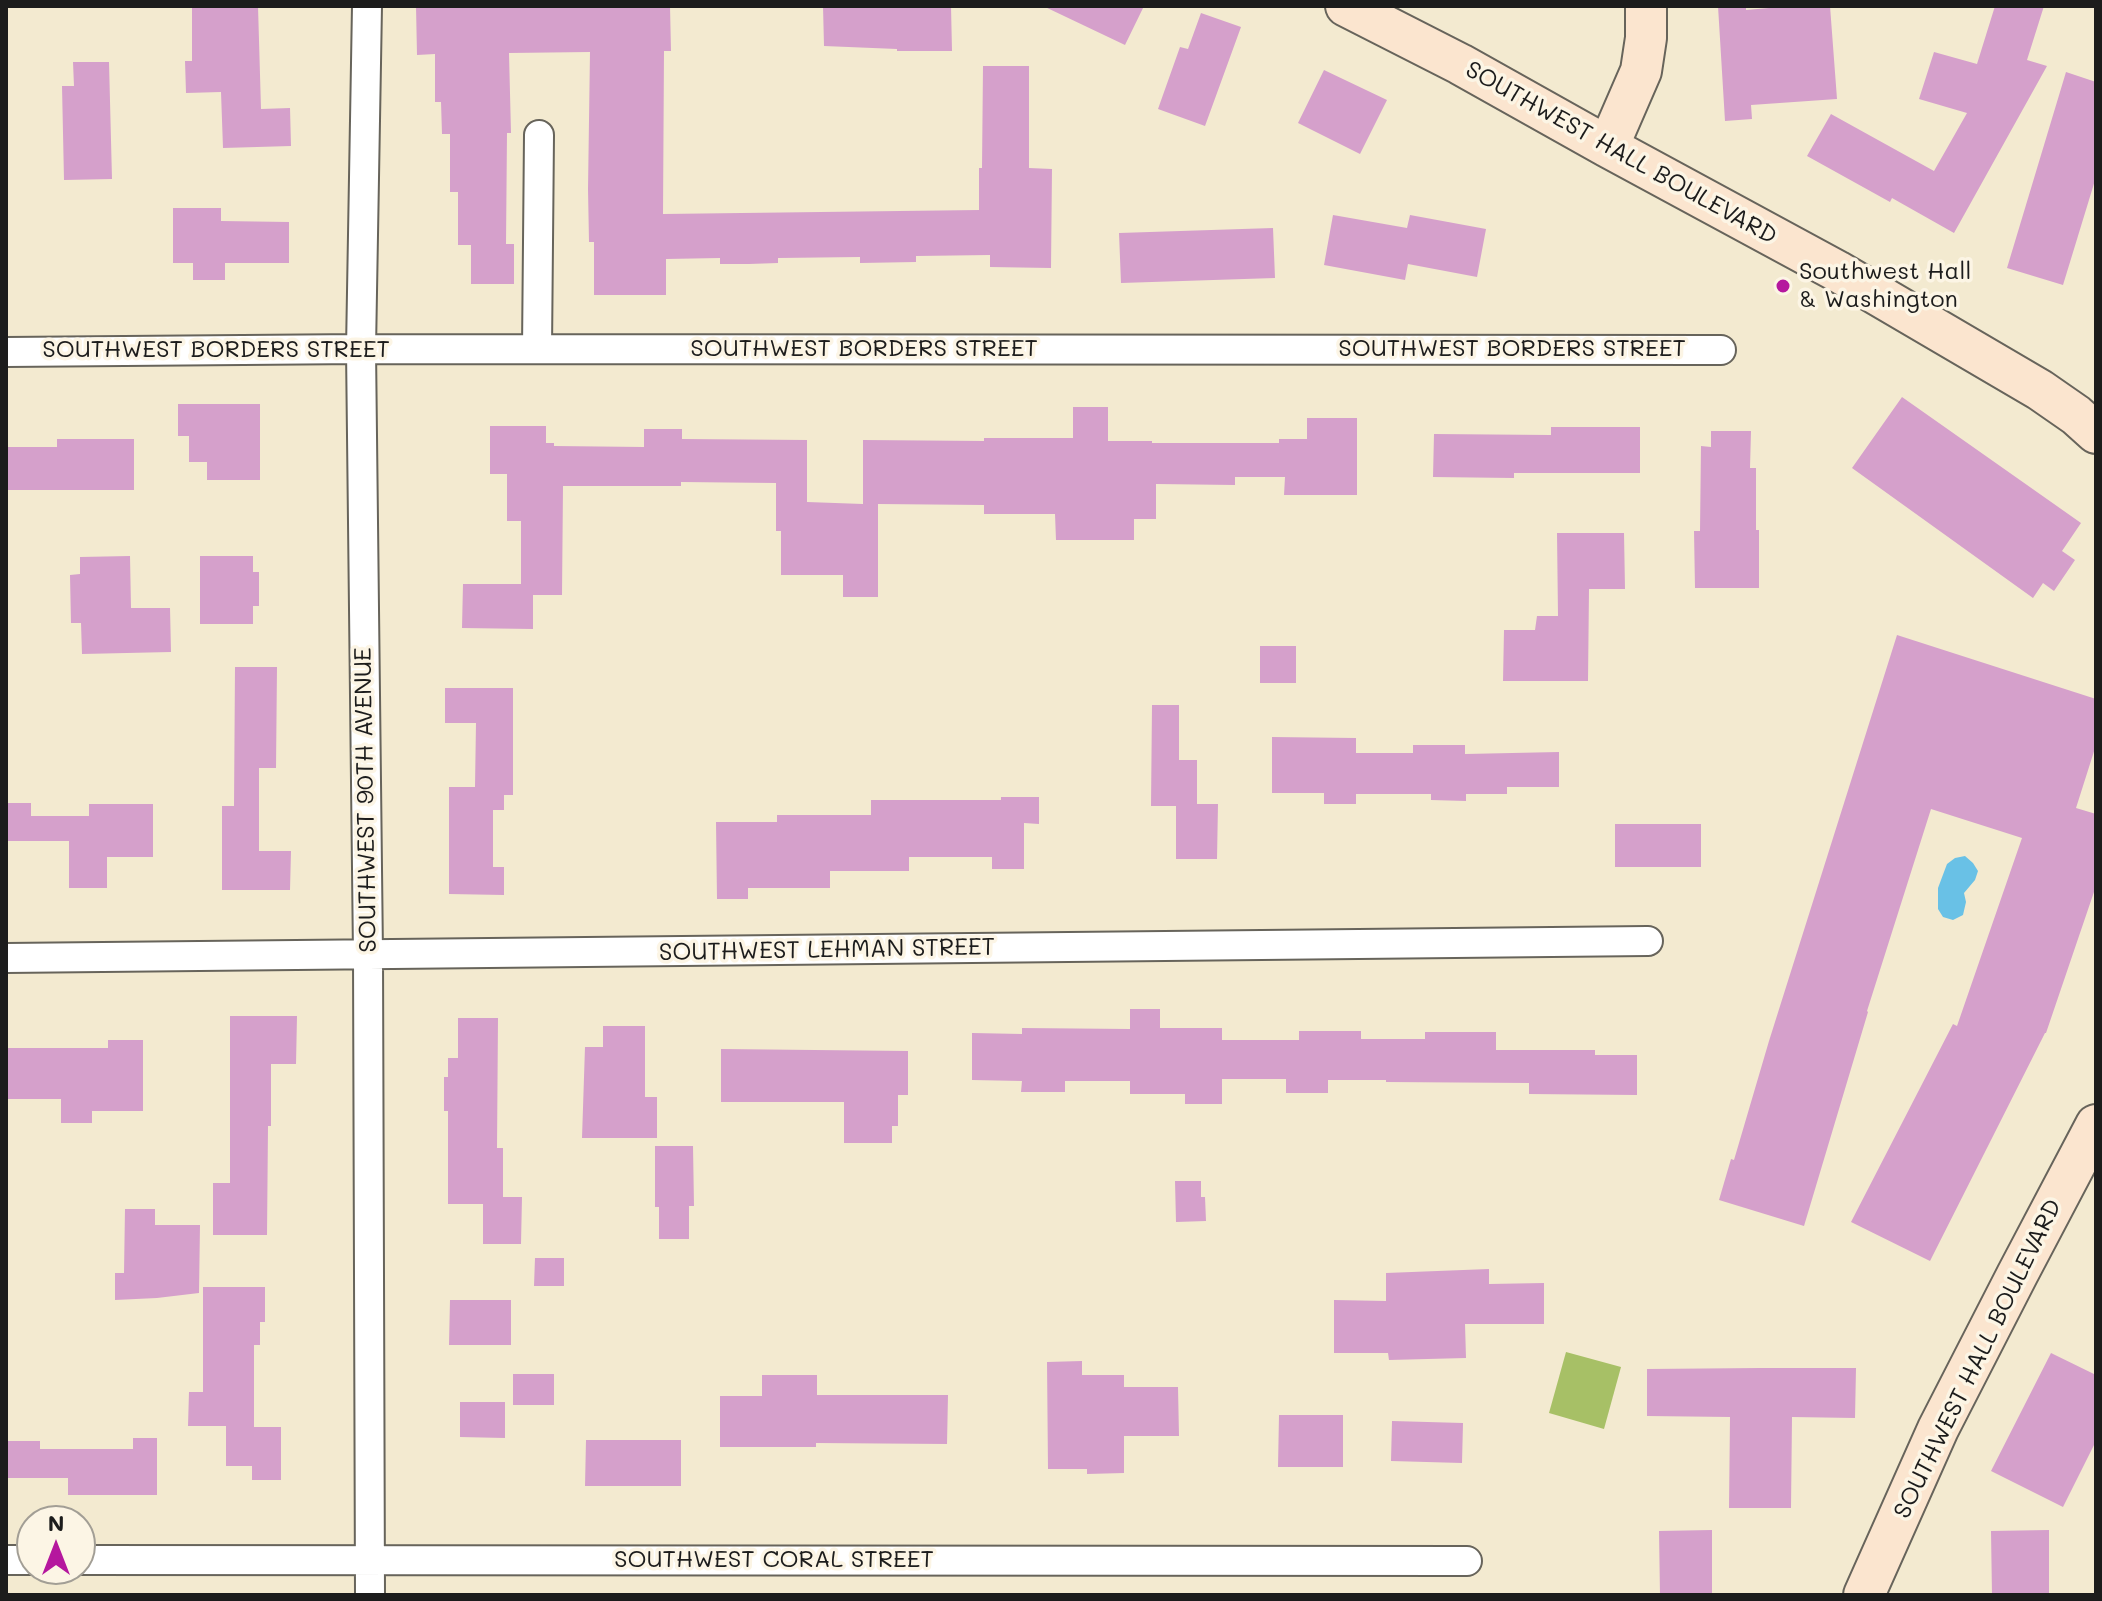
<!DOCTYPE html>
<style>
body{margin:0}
#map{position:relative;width:2102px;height:1601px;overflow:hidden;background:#f3ead0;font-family:Mali,sans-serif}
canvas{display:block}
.frame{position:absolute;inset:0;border:8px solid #1c1c1c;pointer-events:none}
.north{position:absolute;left:16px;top:1505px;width:80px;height:80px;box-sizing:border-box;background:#fcf5e5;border:2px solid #a29e95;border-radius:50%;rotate:0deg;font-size:22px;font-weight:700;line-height:32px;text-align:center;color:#1c1c1c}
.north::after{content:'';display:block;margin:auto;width:28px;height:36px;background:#b5179e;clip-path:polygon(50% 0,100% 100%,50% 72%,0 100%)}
</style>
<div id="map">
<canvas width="2102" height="1601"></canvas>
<div class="frame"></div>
<div class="north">N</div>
</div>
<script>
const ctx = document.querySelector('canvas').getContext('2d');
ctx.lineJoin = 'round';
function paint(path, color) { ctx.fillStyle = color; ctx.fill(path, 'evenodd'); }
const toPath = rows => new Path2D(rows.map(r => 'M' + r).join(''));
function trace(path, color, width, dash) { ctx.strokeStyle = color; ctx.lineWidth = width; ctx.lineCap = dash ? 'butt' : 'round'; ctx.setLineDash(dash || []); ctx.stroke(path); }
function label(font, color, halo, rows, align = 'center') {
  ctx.font = font + ' Mali,sans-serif'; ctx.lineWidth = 7; ctx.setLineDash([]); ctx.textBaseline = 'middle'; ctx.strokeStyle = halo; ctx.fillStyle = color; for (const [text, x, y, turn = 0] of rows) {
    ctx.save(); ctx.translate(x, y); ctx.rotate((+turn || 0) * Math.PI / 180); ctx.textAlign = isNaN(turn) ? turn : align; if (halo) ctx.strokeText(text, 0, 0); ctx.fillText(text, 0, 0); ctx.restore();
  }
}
const green = toPath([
 [1566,1352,1621,1367,1604,1429,1549,1413]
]);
const water = toPath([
 [1965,856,1973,863,1978,871,1975,880,1964,893,1966,902,1963,915,1953,920,1943,917,1938,909,1938,888,1947,864,1955,858]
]);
const building = toPath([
 [192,6,258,6,261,109,290,108,291,146,223,148,221,92,186,93,185,61,192,61],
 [416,6,670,6,671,51,664,51,663,214,979,210,979,168,982,168,983,66,1029,66,1029,168,1052,169,1051,268,990,267,990,255,916,256,916,262,860,263,860,257,778,258,778,263,749,264,720,264,720,258,666,259,666,295,594,295,594,242,589,242,588,189,590,52,509,53,511,133,507,133,506,244,514,244,514,284,471,284,471,245,458,245,458,192,450,192,450,134,442,134,441,102,435,102,435,54,417,55],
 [823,6,951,6,952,51,897,51,897,49,824,46],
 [1043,6,1144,6,1125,45],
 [1718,6,1746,6,1746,10,1792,6,1830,6,1837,99,1751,105,1752,119,1725,121],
 [1995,6,2044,6,2027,60,2047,66,1954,233,1892,198,1890,202,1807,156,1831,114,1934,171,1967,113,1919,99,1934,52,1977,64],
 [1201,13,1241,27,1205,126,1158,109,1180,47,1188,49],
 [73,62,109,62,112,179,64,180,62,86,74,86],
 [1324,70,1387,100,1360,154,1298,123],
 [2066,72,2096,82,2096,177,2063,285,2007,268],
 [173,208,221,208,221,221,289,222,289,263,225,263,225,280,193,280,193,263,173,263],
 [1333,215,1407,228,1410,215,1486,229,1477,277,1408,264,1405,280,1324,265],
 [1273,228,1275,278,1121,283,1119,233],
 [1902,397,2081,523,2062,551,2075,560,2054,591,2043,583,2033,598,1852,468],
 [178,404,260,404,260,480,207,480,207,462,189,462,189,436,178,436],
 [1073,407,1108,407,1108,441,1152,441,1152,443,1279,443,1279,439,1307,439,1307,418,1357,418,1357,495,1284,495,1285,477,1235,477,1235,485,1156,484,1156,519,1134,519,1134,540,1056,540,1055,514,984,514,984,505,878,504,878,597,843,597,843,575,781,575,781,531,776,531,776,483,681,482,681,486,563,486,562,595,533,595,533,629,462,628,463,584,521,584,521,521,507,521,507,474,490,474,490,426,546,426,546,443,554,443,554,446,644,447,644,429,682,429,682,439,807,440,807,502,863,504,863,440,984,441,984,438,1073,438],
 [1551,427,1640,427,1640,473,1514,473,1514,478,1433,477,1434,434,1551,435],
 [1711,431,1751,431,1750,468,1756,468,1756,530,1759,530,1759,588,1695,588,1694,531,1700,531,1701,446,1711,447],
 [57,439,134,439,134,490,6,490,6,447,57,447],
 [1557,533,1624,533,1625,589,1589,589,1588,681,1503,681,1504,630,1535,630,1537,616,1558,616],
 [130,556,131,608,170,608,171,652,82,654,81,623,71,623,70,575,80,574,80,557],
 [200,556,253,556,253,572,259,572,259,606,253,606,253,624,200,624],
 [1897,635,2096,699,2096,745,2076,808,2096,814,2096,886,2046,1033,2045,1033,1930,1261,1851,1222,1953,1024,1957,1026,2022,838,1931,809,1867,1011,1868,1012,1804,1226,1719,1200,1731,1159,1734,1160,1769,1041],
 [1260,646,1296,646,1296,683,1260,683],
 [235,667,277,667,276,768,259,768,259,851,291,851,290,890,222,890,222,806,234,806],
 [445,688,513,688,513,795,504,795,504,810,493,810,493,867,504,867,504,895,449,894,449,787,475,787,476,723,445,723],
 [1152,705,1179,705,1179,760,1197,760,1197,804,1218,804,1217,859,1176,859,1176,806,1151,806],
 [1272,737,1356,738,1356,753,1413,753,1413,745,1465,745,1465,754,1559,752,1559,787,1507,787,1507,794,1466,794,1466,801,1431,800,1431,794,1356,794,1356,804,1324,804,1324,793,1272,793],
 [1001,797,1039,797,1039,824,1024,823,1024,869,992,869,992,857,909,857,909,871,830,871,830,888,748,888,748,899,717,899,716,822,777,822,777,815,871,815,871,800,1001,800],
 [6,803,31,803,31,816,89,816,89,804,153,804,153,857,107,857,107,888,69,888,69,841,6,841],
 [1615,824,1701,824,1701,867,1615,867],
 [1130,1009,1160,1009,1160,1028,1222,1028,1222,1040,1299,1040,1299,1031,1361,1031,1361,1039,1425,1039,1425,1032,1496,1032,1496,1050,1595,1050,1595,1055,1637,1055,1637,1095,1529,1094,1529,1083,1386,1082,1386,1080,1328,1080,1328,1093,1286,1093,1286,1079,1222,1079,1222,1104,1185,1104,1185,1094,1130,1094,1130,1081,1065,1081,1065,1092,1021,1092,1022,1081,972,1080,972,1033,1022,1034,1022,1028,1130,1029],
 [230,1016,297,1016,296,1064,271,1064,271,1126,268,1126,267,1235,213,1235,213,1183,230,1183],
 [458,1018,498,1018,497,1148,503,1148,503,1197,522,1197,521,1244,483,1244,483,1204,448,1204,448,1111,444,1111,444,1077,448,1077,448,1058,458,1058],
 [603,1026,645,1026,645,1097,657,1097,657,1138,582,1138,585,1047,603,1047],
 [108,1040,143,1040,143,1111,92,1111,92,1123,61,1123,61,1099,6,1099,6,1048,108,1048],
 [721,1049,908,1051,908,1095,898,1095,898,1126,892,1126,892,1143,844,1143,844,1102,721,1102],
 [655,1146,693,1146,694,1206,689,1206,689,1239,659,1239,659,1207,655,1207],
 [1175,1181,1201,1181,1201,1197,1205,1197,1206,1221,1176,1222],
 [125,1209,155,1209,155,1225,200,1225,199,1293,157,1298,115,1300,115,1273,124,1273],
 [535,1258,564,1258,564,1286,534,1286],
 [1489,1269,1489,1284,1544,1283,1544,1324,1465,1324,1466,1358,1389,1360,1388,1353,1334,1353,1334,1300,1386,1301,1386,1273],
 [203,1287,265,1287,265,1322,260,1322,260,1345,254,1345,254,1427,281,1427,281,1480,252,1480,252,1466,226,1466,226,1426,188,1426,189,1392,203,1392],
 [450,1300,511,1300,511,1345,449,1345],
 [2051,1353,2096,1375,2096,1441,2063,1507,1991,1471],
 [1082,1361,1082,1375,1124,1375,1124,1387,1178,1387,1179,1436,1124,1436,1124,1473,1087,1474,1087,1469,1048,1469,1047,1362],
 [1760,1368,1856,1368,1855,1418,1792,1417,1791,1508,1729,1508,1730,1417,1647,1416,1647,1369],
 [513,1374,554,1374,554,1405,513,1405],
 [762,1375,817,1375,817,1395,948,1395,947,1444,816,1443,816,1447,720,1447,720,1396,762,1396],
 [460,1402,505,1402,505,1438,460,1437],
 [1279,1415,1343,1415,1343,1467,1278,1467],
 [1392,1421,1463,1423,1462,1463,1391,1461],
 [133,1438,157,1438,157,1495,68,1495,68,1478,6,1478,6,1441,40,1441,40,1449,133,1449],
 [586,1440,681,1440,681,1486,585,1486],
 [1712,1530,1712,1595,1660,1595,1659,1531],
 [2049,1530,2049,1595,1992,1595,1991,1531]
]);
const street = toPath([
 [367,6,361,349,368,955,370,1595],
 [537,349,539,135],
 [6,352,361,349,1721,350],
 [6,958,1648,941],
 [6,1560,32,1560],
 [80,1560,1467,1561]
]);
const secondary = toPath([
 [1346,6,1460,64,1608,147,1837,271,2040,390,2076,415,2096,433],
 [1608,147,1641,71,1646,38,1646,6],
 [1864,1595,1938,1429,2017,1275,2096,1125]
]);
const markers = [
 [1783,286,8,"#b5179e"]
];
const streetNames = [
 ["SOUTHWEST HALL BOULEVARD",1621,153,29],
 ["SOUTHWEST BORDERS STREET",864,349],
 ["SOUTHWEST BORDERS STREET",1512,349],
 ["SOUTHWEST BORDERS STREET",216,350],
 ["SOUTHWEST 90TH AVENUE",366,800,-91],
 ["SOUTHWEST LEHMAN STREET",827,950,-1],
 ["SOUTHWEST HALL BOULEVARD",1978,1359,-64],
 ["SOUTHWEST CORAL STREET",774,1560]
];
const poiNames = [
 ["Southwest Hall",1799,272],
 ["& Washington",1799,300]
];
paint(green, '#a7c066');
paint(water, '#69c1e6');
paint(building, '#d5a0cb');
trace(street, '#67645b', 32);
trace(secondary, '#67645b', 44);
trace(street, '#fff', 28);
trace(secondary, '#fbe5cf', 40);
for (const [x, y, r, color] of markers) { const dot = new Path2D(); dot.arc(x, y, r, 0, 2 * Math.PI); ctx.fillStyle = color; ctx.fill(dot); trace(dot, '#fcf5e5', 3); }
label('24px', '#1c1c1c', '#fcf5e5', streetNames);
label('24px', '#1c1c1c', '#fcf5e5', poiNames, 'left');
</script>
